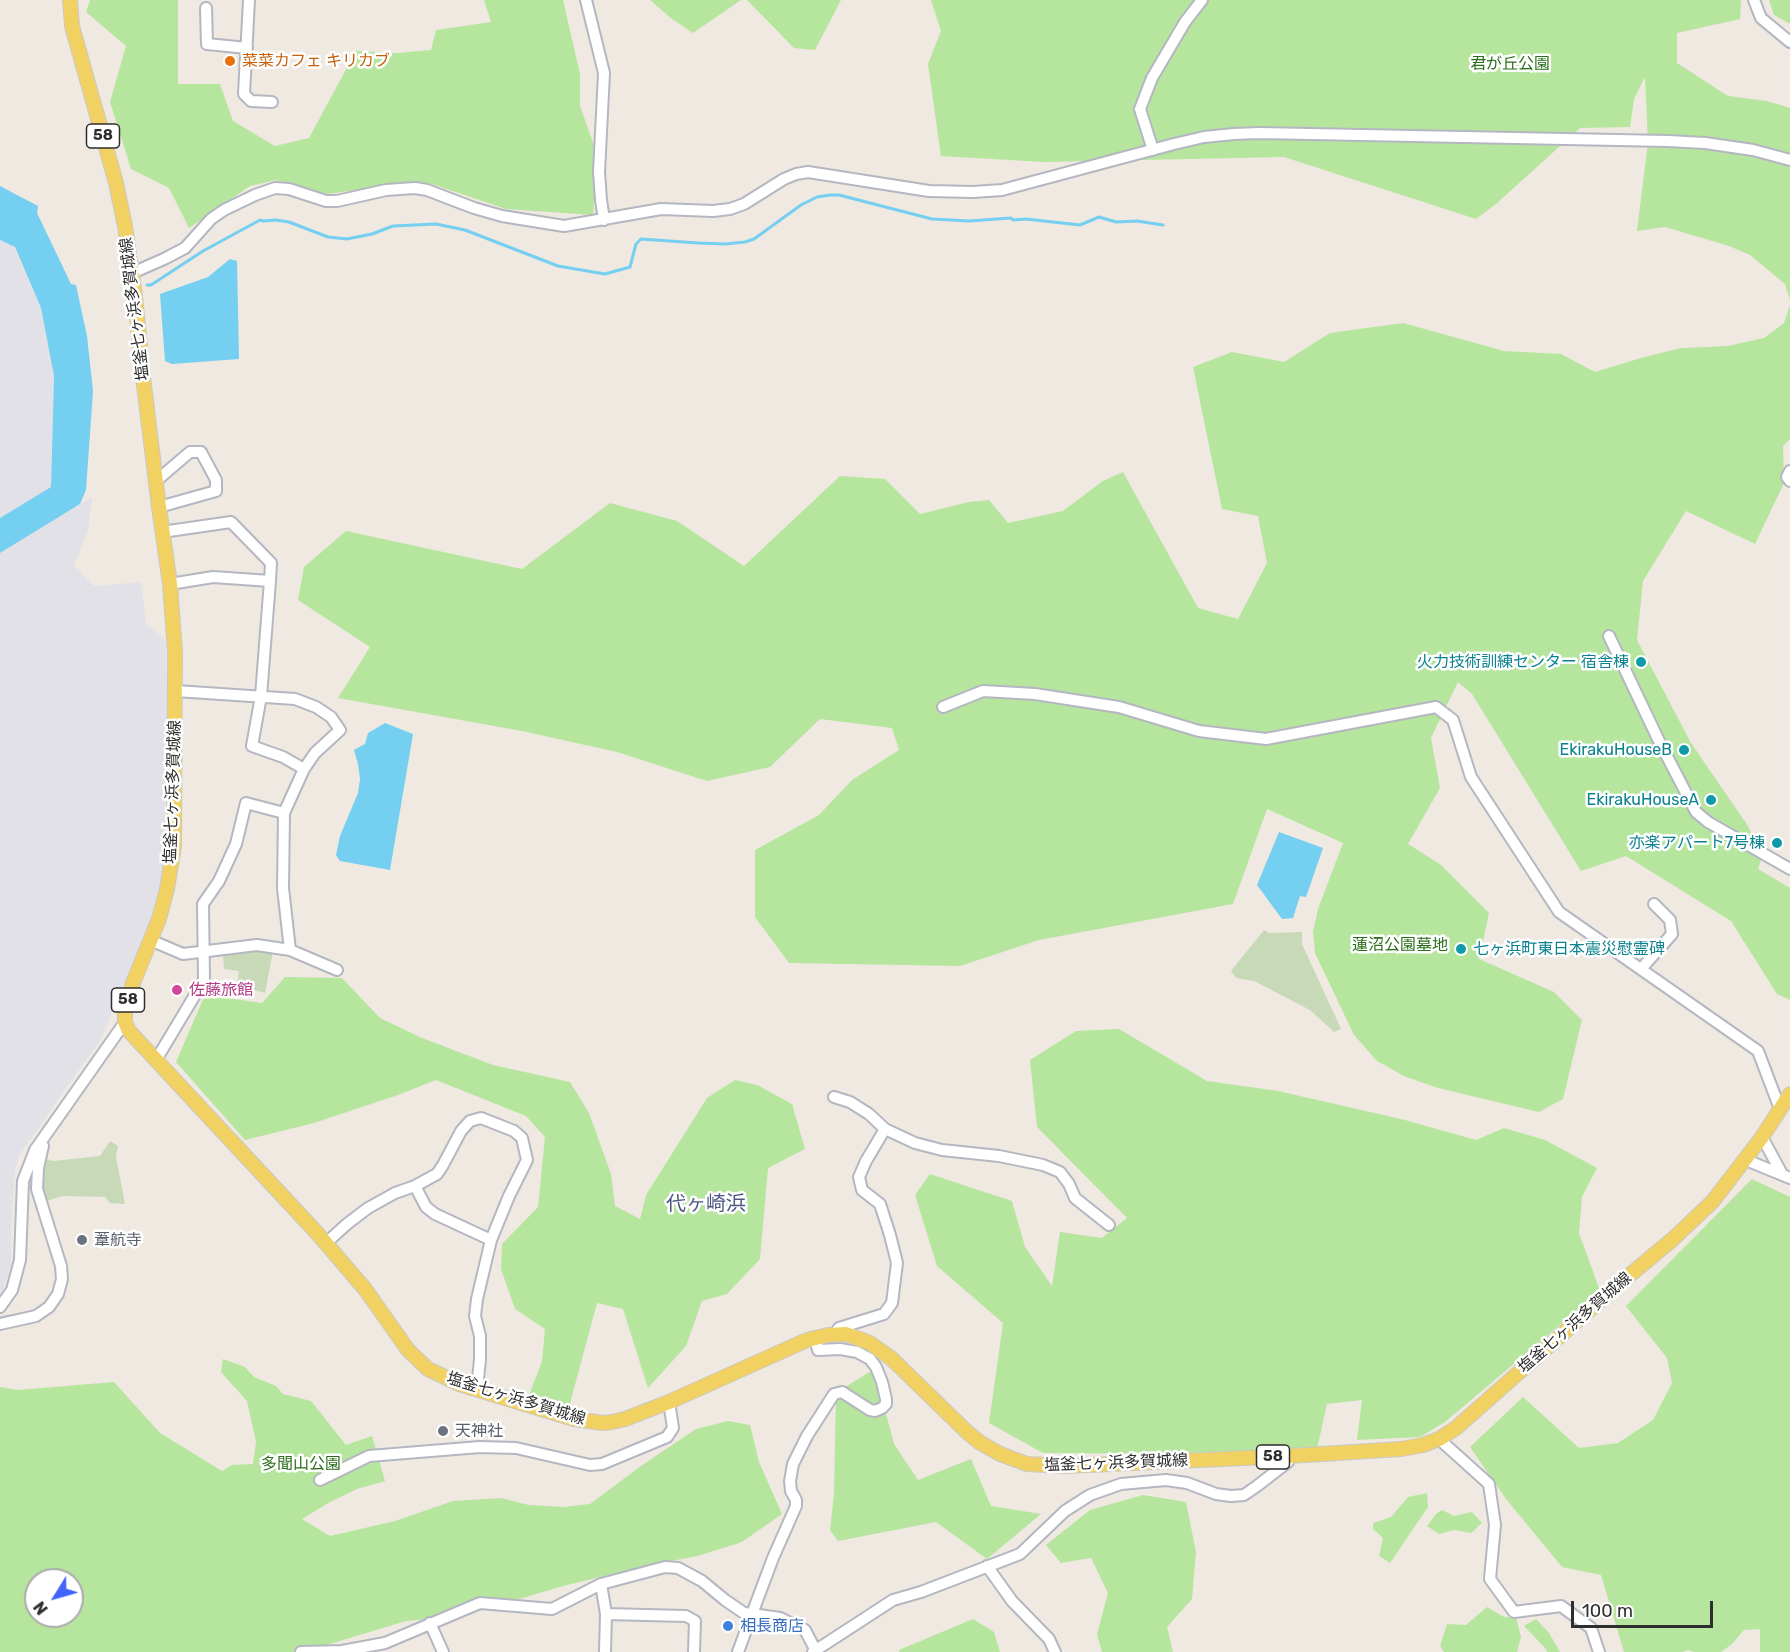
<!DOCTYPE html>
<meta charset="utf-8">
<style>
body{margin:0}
#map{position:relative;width:1790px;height:1652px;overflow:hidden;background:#efe9e1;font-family:Rubik,sans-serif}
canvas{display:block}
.north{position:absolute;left:24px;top:1568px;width:60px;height:60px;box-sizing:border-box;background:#fff;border:2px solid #ababab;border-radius:50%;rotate:233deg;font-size:16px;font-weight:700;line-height:24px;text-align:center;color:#2e2e2e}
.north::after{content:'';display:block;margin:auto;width:21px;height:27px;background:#4264fb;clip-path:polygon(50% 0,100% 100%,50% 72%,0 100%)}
.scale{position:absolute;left:1571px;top:1601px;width:142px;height:27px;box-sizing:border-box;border:3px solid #2e2e2e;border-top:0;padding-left:8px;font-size:18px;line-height:21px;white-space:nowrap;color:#2e2e2e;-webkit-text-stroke:4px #fff;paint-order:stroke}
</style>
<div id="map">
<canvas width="1790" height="1652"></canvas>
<div class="north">N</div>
<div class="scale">100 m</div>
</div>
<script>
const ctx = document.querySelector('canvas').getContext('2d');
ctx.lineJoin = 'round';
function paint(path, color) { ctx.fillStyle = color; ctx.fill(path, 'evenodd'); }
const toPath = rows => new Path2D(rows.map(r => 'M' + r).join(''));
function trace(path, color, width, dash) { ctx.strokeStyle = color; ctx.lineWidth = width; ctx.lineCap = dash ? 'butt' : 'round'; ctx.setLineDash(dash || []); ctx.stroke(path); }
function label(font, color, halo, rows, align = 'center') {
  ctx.font = font + ' Rubik,"Noto Sans JP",sans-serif'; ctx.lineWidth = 5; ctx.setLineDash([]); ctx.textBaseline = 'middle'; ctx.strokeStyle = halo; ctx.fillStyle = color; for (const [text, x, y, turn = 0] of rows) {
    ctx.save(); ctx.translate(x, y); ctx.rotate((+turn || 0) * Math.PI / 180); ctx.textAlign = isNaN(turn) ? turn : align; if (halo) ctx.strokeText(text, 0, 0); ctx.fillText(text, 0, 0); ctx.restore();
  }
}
const industrial = toPath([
 [0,240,14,247,41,308,54,376,51,488,0,518],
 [92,497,88,531,74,565,94,586,141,582,146,624,166,641,167,716,165,836,162,877,152,917,102,1037,20,1154,15,1170,11,1234,11,1265,0,1298,0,552]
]);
const green = toPath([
 [90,0,178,0,178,84,220,84,233,121,275,146,309,138,356,51,398,53,431,50,436,30,491,22,484,0,563,0,580,74,580,106,598,157,593,215,506,209,432,184,409,182,328,194,276,180,250,186,189,228,169,188,131,169,110,102,126,46,86,12],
 [650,0,741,0,693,33,672,19],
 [747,0,841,0,815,50,794,48],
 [931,0,1741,0,1740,19,1677,33,1677,63,1728,96,1767,101,1790,108,1790,300,1785,284,1750,255,1729,246,1665,227,1637,231,1648,143,1645,77,1634,99,1630,127,1580,128,1496,204,1476,219,1284,157,1044,162,941,156,928,64,941,31],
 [1769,0,1790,0,1790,24,1774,15],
 [1790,305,1790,439,1783,446,1784,483,1755,544,1686,511,1643,581,1637,640,1691,743,1746,823,1763,854,1758,869,1790,888,1790,1000,1777,994,1731,921,1626,856,1581,871,1472,694,1458,682,1431,738,1440,788,1408,844,1441,865,1489,913,1479,959,1554,992,1582,1020,1563,1099,1539,1112,1438,1088,1404,1076,1377,1061,1354,1035,1315,953,1313,932,1318,909,1343,843,1267,809,1233,904,1039,940,960,966,789,963,755,917,755,850,819,815,852,780,899,750,892,728,820,719,770,767,707,781,617,752,522,731,338,698,370,647,298,600,304,567,346,531,522,569,610,503,677,521,744,566,840,476,885,479,920,514,969,502,989,500,1008,523,1063,511,1103,481,1123,472,1198,608,1238,619,1267,563,1258,516,1222,509,1193,367,1232,352,1284,362,1330,333,1403,323,1504,351,1561,354,1595,372,1641,358,1681,348,1728,346,1764,338,1784,323],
 [285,977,342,978,380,1018,422,1038,493,1065,570,1082,589,1113,611,1174,615,1206,640,1219,646,1195,707,1098,735,1080,757,1085,792,1104,805,1149,768,1168,760,1259,727,1294,702,1301,686,1346,648,1388,623,1309,597,1303,569,1407,526,1403,542,1361,545,1329,515,1309,501,1269,502,1244,538,1207,545,1137,526,1116,436,1080,398,1095,314,1123,245,1140,176,1062,205,995,262,1003],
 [1119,1029,1207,1081,1278,1091,1405,1120,1476,1140,1504,1128,1545,1140,1597,1168,1582,1197,1579,1233,1600,1291,1445,1422,1420,1437,1357,1440,1362,1400,1327,1404,1317,1449,1239,1454,1043,1453,989,1423,1003,1323,937,1266,915,1195,930,1174,1012,1201,1025,1247,1052,1286,1060,1232,1102,1238,1127,1218,1037,1127,1030,1060,1076,1031],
 [1752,1179,1790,1197,1790,1652,1760,1652,1760,1629,1744,1630,1732,1644,1721,1652,1694,1652,1688,1650,1683,1652,1624,1652,1601,1575,1562,1567,1506,1499,1470,1447,1523,1397,1579,1448,1618,1443,1653,1420,1672,1383,1667,1358,1626,1306],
 [223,1359,245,1367,254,1377,276,1386,283,1394,311,1401,346,1445,372,1436,385,1481,357,1489,330,1502,302,1519,330,1536,395,1521,453,1501,501,1498,529,1505,564,1507,590,1504,641,1466,696,1429,728,1421,750,1425,759,1462,782,1514,742,1542,698,1556,649,1565,563,1586,459,1617,406,1621,320,1647,310,1652,0,1652,0,1387,18,1390,114,1382,160,1433,222,1471,232,1465,253,1464,256,1442,247,1401,221,1372],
 [36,1580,72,1580,72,1616,36,1616],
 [874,1369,894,1444,918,1480,971,1459,991,1506,1041,1514,987,1559,936,1522,838,1541,830,1530,834,1494,836,1393],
 [1427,1493,1428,1507,1390,1563,1379,1556,1383,1538,1373,1529,1373,1523,1391,1517,1408,1497],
 [1143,1495,1186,1502,1196,1552,1192,1599,1167,1627,1173,1652,1102,1652,1097,1634,1108,1593,1091,1558,1061,1563,1046,1545,1090,1510],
 [1442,1510,1454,1516,1472,1512,1482,1523,1471,1533,1454,1530,1439,1534,1427,1526,1436,1514],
 [1487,1607,1504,1617,1516,1618,1521,1637,1517,1652,1444,1652,1440,1646,1447,1624,1466,1625],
 [973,1619,994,1632,1000,1652,899,1652,899,1650],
 [1536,1619,1549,1633,1560,1652,1547,1652,1546,1649,1524,1626]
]);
const cemetery = toPath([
 [1264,930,1269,933,1302,932,1302,944,1341,1029,1334,1032,1310,1010,1254,981,1236,978,1231,971],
 [250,949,273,951,265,993,237,985,239,971,224,969,223,955],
 [110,1141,118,1146,116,1157,125,1204,110,1203,105,1197,63,1196,46,1201,42,1189,41,1180,44,1159,54,1161,100,1156]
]);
const water = toPath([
 [0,186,38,206,37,213,71,284,76,285,87,336,93,391,86,490,80,504,0,553,0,518,51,487,54,376,41,308,15,247,0,240],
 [230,259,237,261,239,359,172,364,165,361,160,294,208,277],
 [385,723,413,734,390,870,340,861,336,855,340,836,358,793,360,779,358,764,354,750,365,744,368,733],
 [1279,832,1323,848,1306,897,1300,896,1293,918,1282,919,1257,885]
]);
const stream = toPath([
 [147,285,151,285,203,251,260,220,263,221,276,220,289,222,328,237,347,239,372,234,393,226,436,224,465,230,558,266,605,274,630,267,636,244,641,239,698,243,725,244,745,242,754,239,801,205,817,197,830,195,839,195,932,219,969,221,1011,218,1013,220,1026,219,1080,225,1099,217,1116,222,1137,221,1163,225]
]);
const minor = toPath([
 [249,0,244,94,251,101,272,102],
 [586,0,604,73,599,172,601,200,604,220],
 [1754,0,1761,18,1790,42],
 [206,8,207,44,247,48],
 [1153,150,1140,109,1152,78,1185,22,1202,0],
 [132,273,164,259,185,248,211,219,224,210,255,195,275,188,289,189,326,201,337,201,386,190,415,188,427,190,474,208,502,216,564,226,661,209,713,211,730,209,744,204,784,179,796,174,808,172,929,191,973,192,1002,190,1174,144,1204,137,1234,134,1259,133,1668,141,1705,143,1753,150,1790,160],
 [1790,471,1787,477,1790,481],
 [156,481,190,452,201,452,216,480,216,491,159,507],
 [162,532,231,522,271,563,270,581],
 [170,584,213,577,270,581,261,696,252,746,283,757,304,769],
 [1609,636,1659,741,1696,812,1708,822,1790,869],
 [176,691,295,699,316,707,331,717,340,730,315,753,304,769,284,813,283,888,290,950],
 [943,707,983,691,1035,694,1119,707,1199,731,1266,739,1436,707,1453,720,1471,777,1559,912,1758,1051,1780,1109],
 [150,940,183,954,257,945,290,950,337,970],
 [1641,969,1672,934,1670,920,1654,904],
 [156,1060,204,980,203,904,219,881,236,844,246,803,284,813],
 [834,1097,850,1102,869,1114,885,1129,915,1143,942,1150,999,1156,1043,1165,1060,1172,1069,1184,1075,1198,1109,1225],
 [1762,1137,1782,1174],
 [1746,1160,1790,1178],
 [415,1186,426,1207,435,1214,491,1240],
 [326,1243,347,1224,368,1208,395,1193,415,1186,437,1174,443,1165,461,1131,470,1121,481,1118,514,1131,522,1138,527,1160,509,1196,491,1240,477,1299,475,1316,480,1336,480,1359,477,1389],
 [0,1307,12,1290,20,1260,23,1181,35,1150,125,1022],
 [0,1324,36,1316,49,1307,58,1294,62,1279,61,1266,37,1189,38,1168,43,1146],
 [834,1335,839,1328,884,1314,892,1303,897,1263,890,1235,880,1204,862,1190,859,1177,866,1161,885,1129],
 [815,1338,818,1350,840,1349,857,1352,870,1359,876,1367,882,1382,886,1399,886,1404,882,1408,875,1411,870,1410,842,1392,834,1394,807,1436,793,1464,790,1481,791,1491,796,1500,796,1506,773,1558,752,1614,780,1618,805,1630,815,1649],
 [1439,1439,1489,1484,1495,1525,1490,1579,1514,1612,1561,1606,1591,1628,1599,1652],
 [320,1480,369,1456,480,1447,516,1448,590,1465,602,1464,667,1437,673,1428,669,1402],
 [987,1566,1012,1601,1049,1639,1055,1652],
 [601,1584,606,1614,605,1652],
 [606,1614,686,1616,695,1621,694,1652],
 [430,1623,443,1652],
 [301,1652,342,1651,385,1643,480,1603,552,1609,601,1584,665,1567,678,1568,702,1581,725,1600,744,1613,752,1614,738,1652],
 [813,1652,893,1600,921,1592,1020,1554,1065,1511,1090,1495,1121,1484,1166,1480,1187,1483,1216,1494,1231,1496,1244,1495,1257,1486,1288,1462,1290,1456]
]);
const major = toPath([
 [70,0,72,26,116,183,125,226,135,296,143,377,159,507,170,584,175,652,174,846,167,889,159,919,133,983,125,1010,125,1022,129,1031,317,1233,365,1289,408,1350,428,1369,459,1384,574,1419,603,1423,612,1422,625,1419,669,1402,807,1340,828,1335,846,1334,870,1343,892,1359,967,1432,979,1442,1000,1454,1027,1464,1066,1466,1290,1456,1401,1449,1423,1445,1439,1439,1456,1428,1619,1284,1673,1239,1713,1201,1762,1137,1790,1094]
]);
const markers = [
 [230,61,6,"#e8710a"],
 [1641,662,6,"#0f9aa8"],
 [1684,750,6,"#0f9aa8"],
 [1711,800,6,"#0f9aa8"],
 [1777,843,6,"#0f9aa8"],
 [1461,949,6,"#0f9aa8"],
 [177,990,6,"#d1479c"],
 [82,1240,6,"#6b7280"],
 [443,1431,6,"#6b7280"],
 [728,1626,6,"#3f7fe0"]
];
const shields = [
 [103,136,33],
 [128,1000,33],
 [1273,1457,33]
];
const shieldNames = [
 ["58",103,136],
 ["58",128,1000],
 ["58",1273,1457]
];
const foodNames = [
 ["菜菜カフェ キリカブ",242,61]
];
const parkNames = [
 ["君が丘公園",1510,64],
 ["蓮沼公園墓地",1400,945],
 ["多聞山公園",301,1464]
];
const streetNames = [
 ["塩釜七ヶ浜多賀城線",135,309,-97],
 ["塩釜七ヶ浜多賀城線",173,792,-88],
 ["塩釜七ヶ浜多賀城線",1575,1323,-41],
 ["塩釜七ヶ浜多賀城線",516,1399,17],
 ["塩釜七ヶ浜多賀城線",1116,1463,-2]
];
const cultureNames = [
 ["火力技術訓練センター 宿舎棟",1629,662],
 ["EkirakuHouseB",1672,750],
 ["EkirakuHouseA",1699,800],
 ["亦楽アパート7号棟",1765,843],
 ["七ヶ浜町東日本震災慰霊碑",1473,949,"left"]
];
const hotelNames = [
 ["佐藤旅館",189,990]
];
const worshipNames = [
 ["葦航寺",94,1240],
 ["天神社",455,1431]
];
const shopNames = [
 ["相長商店",740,1626]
];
const quarterNames = [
 ["代ヶ崎浜",706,1204]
];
paint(industrial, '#e3e1e8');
paint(green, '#b6e59e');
paint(cemetery, '#c8d9b8');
paint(water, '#75cff0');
trace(stream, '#75cff0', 3);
trace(minor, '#b4b7c1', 14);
trace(major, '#c9c9c9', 16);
trace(minor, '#fff', 10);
trace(major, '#f2d163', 14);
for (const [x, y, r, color] of markers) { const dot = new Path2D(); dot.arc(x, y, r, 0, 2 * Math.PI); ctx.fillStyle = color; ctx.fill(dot); trace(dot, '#fff', 2); }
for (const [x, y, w] of shields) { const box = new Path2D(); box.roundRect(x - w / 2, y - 12, w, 24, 4.5); ctx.fillStyle = '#fff'; ctx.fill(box); trace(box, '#2e2e2e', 1.5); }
label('bold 15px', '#2e2e2e', null, shieldNames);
label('16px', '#c56008', '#fff', foodNames, 'left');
label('16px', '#2c6e1b', '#fff', parkNames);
label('16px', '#2e2e2e', '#fff', streetNames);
label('16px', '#0d838f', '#fff', cultureNames, 'right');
label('16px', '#b23c85', '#fff', hotelNames, 'left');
label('16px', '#5b616d', '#fff', worshipNames, 'left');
label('16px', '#366cbe', '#fff', shopNames, 'left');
label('20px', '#4d5680', '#fff', quarterNames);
</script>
